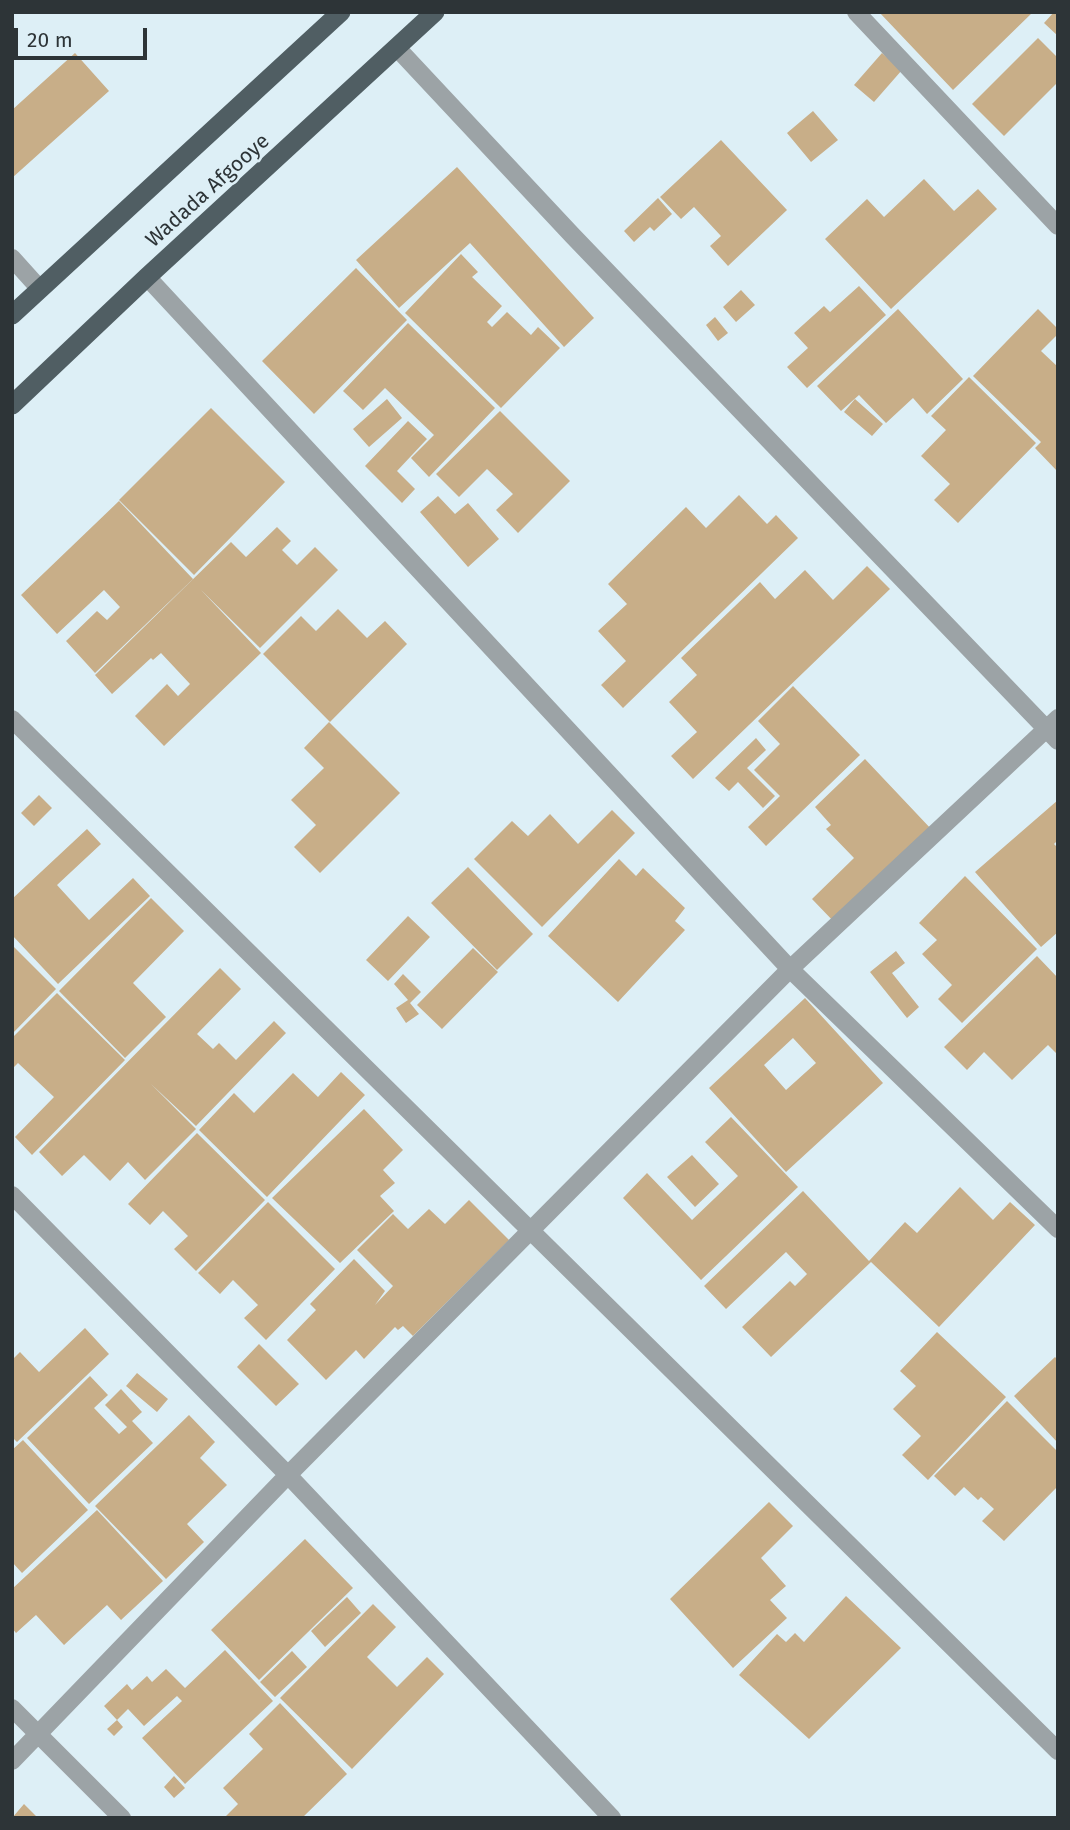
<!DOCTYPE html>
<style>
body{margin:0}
#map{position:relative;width:1070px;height:1830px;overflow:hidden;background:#ddeff6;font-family:"Fira Sans",sans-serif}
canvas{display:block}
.frame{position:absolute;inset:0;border:14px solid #2d3437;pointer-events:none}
.scale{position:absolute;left:14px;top:28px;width:133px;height:32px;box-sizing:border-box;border:4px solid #2d3437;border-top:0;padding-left:9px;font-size:21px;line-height:24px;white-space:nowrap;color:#2d3437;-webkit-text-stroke:5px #ddeff6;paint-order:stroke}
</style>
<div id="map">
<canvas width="1070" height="1830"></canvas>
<div class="frame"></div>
<div class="scale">20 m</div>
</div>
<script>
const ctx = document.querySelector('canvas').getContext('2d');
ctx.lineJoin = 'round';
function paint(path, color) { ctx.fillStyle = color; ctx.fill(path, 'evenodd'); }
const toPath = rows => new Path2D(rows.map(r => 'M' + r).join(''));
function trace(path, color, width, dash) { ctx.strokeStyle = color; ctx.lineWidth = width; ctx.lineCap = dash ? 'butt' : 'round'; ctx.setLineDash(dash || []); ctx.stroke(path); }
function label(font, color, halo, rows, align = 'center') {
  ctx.font = font + ' "Fira Sans",sans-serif'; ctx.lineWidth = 5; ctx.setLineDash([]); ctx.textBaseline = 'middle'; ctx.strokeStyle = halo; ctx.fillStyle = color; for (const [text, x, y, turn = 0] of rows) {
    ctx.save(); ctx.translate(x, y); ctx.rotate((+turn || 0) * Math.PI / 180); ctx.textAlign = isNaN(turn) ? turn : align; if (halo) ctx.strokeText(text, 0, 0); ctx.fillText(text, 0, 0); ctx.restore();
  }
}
const building = toPath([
 [879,12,1033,12,953,90],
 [1054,12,1058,12,1058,36,1044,23],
 [1038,38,1058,58,1058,82,1004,136,972,104],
 [75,53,109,91,12,178,12,110],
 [882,53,902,70,874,102,854,85],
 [813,111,838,140,811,162,787,133],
 [721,140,787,210,728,266,710,246,721,236,694,207,681,219,660,197],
 [457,167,594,318,564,347,470,243,399,308,356,260],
 [924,179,954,211,978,189,997,209,891,309,825,239,867,199,884,217],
 [658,198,672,214,654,231,650,227,634,242,624,231],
 [461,254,478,272,472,277,502,306,487,322,492,327,507,312,531,335,538,327,560,348,501,408,405,313],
 [356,268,407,320,314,414,262,361],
 [859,286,886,315,807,388,787,367,808,348,794,333,824,306,830,312],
 [741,290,755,305,736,322,723,307],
 [898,309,963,379,927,414,913,398,886,423,859,395,841,411,817,386],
 [1038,309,1058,329,1058,334,1041,351,1058,367,1058,472,1035,448,1041,442,973,376],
 [715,317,728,333,718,341,706,325],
 [408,323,495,408,429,477,411,458,434,435,385,388,363,410,343,391],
 [969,377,1036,443,958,523,934,500,950,484,921,456,946,430,931,416],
 [387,399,402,418,369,447,353,429],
 [855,399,883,424,872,436,844,412],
 [211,408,285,482,194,575,119,500],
 [500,411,570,481,518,533,496,510,513,494,487,469,459,497,436,474],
 [408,421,427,439,397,471,415,489,402,503,365,466],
 [739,495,767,524,776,515,798,538,623,708,601,685,626,661,598,631,627,604,608,584,686,507,706,528],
 [438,496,455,514,468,503,499,539,468,567,420,512],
 [119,501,193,579,95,673,66,641,97,611,107,620,120,607,104,590,57,634,21,595],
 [277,527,291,541,282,550,297,565,315,547,338,570,260,648,201,590,261,653,164,746,135,716,167,684,178,696,190,684,161,653,153,660,151,658,112,694,95,675,231,542,246,557],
 [867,566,890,589,693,779,671,756,697,732,669,702,697,675,681,658,760,582,775,599,805,570,833,600],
 [338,609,367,638,385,621,407,644,330,722,263,654,301,616,316,631],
 [793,686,860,755,766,846,748,827,780,796,754,770,780,744,758,721],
 [329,722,400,793,320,873,294,847,316,825,291,800,324,768,304,748],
 [756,738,766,750,747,768,775,796,763,808,738,782,729,791,715,778],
 [865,759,933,831,837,925,812,899,854,858,826,829,831,825,815,807],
 [39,795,52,808,34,826,21,813],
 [1058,800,1058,840,1054,844,1058,848,1058,932,1041,947,975,872],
 [612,810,635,833,542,927,474,859,512,821,528,836,550,814,578,844],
 [87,829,101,844,57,885,89,920,133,878,150,896,58,984,12,935,12,899],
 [619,859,636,876,643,868,685,908,675,921,685,930,618,1002,548,936],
 [468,867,533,934,497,970,431,903],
 [965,876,1037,949,962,1023,938,999,952,985,922,954,937,940,919,923],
 [151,898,184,931,133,983,166,1017,125,1058,59,991],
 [408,916,430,937,388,981,366,960],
 [12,945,56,989,12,1034],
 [473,948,498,972,442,1029,417,1005],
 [896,951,905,963,892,973,919,1007,907,1018,870,972],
 [1037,956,1058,978,1058,1055,1048,1045,1012,1080,984,1052,967,1070,944,1047],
 [220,968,241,989,197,1034,213,1049,219,1043,236,1060,274,1021,286,1033,196,1126,151,1084,196,1129,145,1180,128,1162,110,1181,84,1155,62,1176,39,1152],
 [403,974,421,992,410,1003,419,1014,406,1023,396,1008,408,1000,394,984],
 [57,993,125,1060,32,1155,15,1137,54,1097,18,1063,12,1069,12,1038],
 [805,998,883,1083,786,1172,709,1088],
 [793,1038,816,1063,786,1090,764,1065],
 [341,1072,365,1095,267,1197,199,1130,234,1093,254,1113,293,1073,318,1097],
 [364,1109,403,1150,383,1170,395,1183,380,1196,394,1211,340,1263,272,1198],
 [731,1117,798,1187,701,1280,623,1198,647,1173,692,1220,738,1176,705,1142],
 [197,1133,265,1200,196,1271,174,1249,188,1236,163,1211,150,1225,128,1204],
 [692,1155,719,1184,695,1207,667,1177],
 [960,1187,993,1220,1010,1202,1035,1225,939,1327,871,1262,771,1357,742,1327,790,1281,795,1286,807,1274,786,1252,726,1309,704,1286,803,1191,869,1261,905,1222,917,1233],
 [469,1200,509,1240,413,1336,403,1326,398,1330,395,1327,364,1359,356,1350,326,1380,287,1340,316,1310,310,1304,354,1259,385,1291,375,1305,393,1286,357,1250,393,1214,408,1229,429,1209,445,1224],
 [268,1202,335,1269,266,1340,244,1318,258,1305,233,1280,220,1294,198,1273],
 [85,1328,109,1354,17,1442,12,1437,12,1360,20,1352,39,1372],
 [937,1332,1006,1397,928,1480,902,1455,921,1436,893,1409,916,1386,900,1371],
 [259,1344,299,1384,276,1406,237,1367],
 [1055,1357,1058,1360,1058,1443,1014,1396],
 [137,1373,168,1399,157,1412,126,1386],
 [90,1376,108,1395,94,1408,119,1434,127,1427,105,1405,121,1389,142,1412,132,1421,153,1443,89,1504,27,1438],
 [1007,1401,1058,1452,1058,1486,1004,1541,982,1521,994,1509,981,1497,978,1500,964,1487,955,1496,934,1476],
 [189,1415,215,1442,200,1458,227,1485,187,1524,204,1542,166,1579,95,1506],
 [23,1440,88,1510,22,1573,12,1562,12,1450],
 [769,1502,793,1526,761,1558,786,1586,770,1600,787,1618,733,1668,670,1599],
 [97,1510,163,1581,121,1620,107,1605,64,1645,36,1615,16,1633,12,1628,12,1589],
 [305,1539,353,1588,259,1680,211,1630],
 [846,1596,901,1648,809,1739,739,1675,777,1634,786,1642,795,1633,804,1642],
 [347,1597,361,1613,325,1647,311,1631],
 [373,1604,396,1627,367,1657,397,1687,427,1657,444,1674,352,1769,280,1698],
 [225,1650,273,1701,185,1784,142,1738,182,1701,177,1696,144,1726,128,1709,117,1720,123,1727,114,1736,107,1729,117,1720,104,1706,127,1684,132,1690,147,1676,152,1682,166,1669,185,1688],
 [292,1651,307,1667,275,1697,260,1682],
 [280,1703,347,1774,302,1818,224,1818,238,1804,223,1788,263,1749,249,1734],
 [174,1776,185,1788,174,1798,164,1787],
 [24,1804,38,1818,12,1818]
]);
const service = toPath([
 [12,258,39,288]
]);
const minor = toPath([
 [856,12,1058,226],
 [398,49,572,235,1058,741],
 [147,277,790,969,1058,1229],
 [12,719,1058,1751],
 [12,1195,288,1475,612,1818],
 [12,1708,122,1818],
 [12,1761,288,1475,790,969,1058,718]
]);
const trunk = toPath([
 [12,315,341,12],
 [12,405,147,277,435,12]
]);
const streetNames = [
 ["Wadada Afgooye",208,191,-42]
];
paint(building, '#c8ae88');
trace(service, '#9ca3a6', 18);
trace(minor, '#9ca3a6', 18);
trace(trunk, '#505e63', 19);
label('21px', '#2d3437', '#ddeff6', streetNames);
</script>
